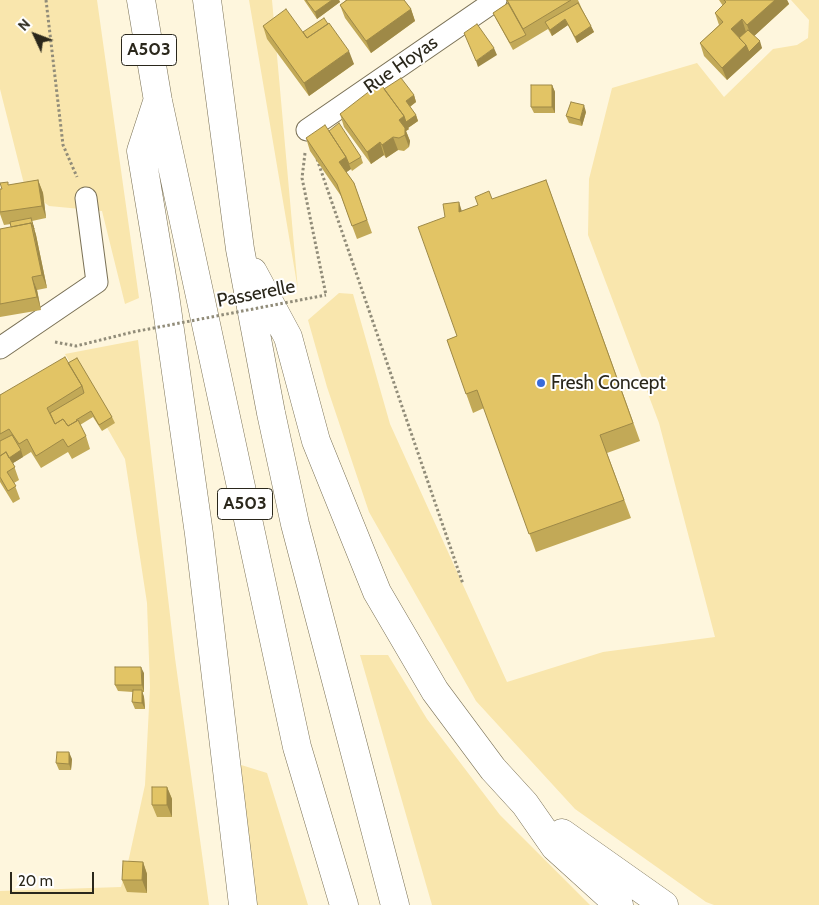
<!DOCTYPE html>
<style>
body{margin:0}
#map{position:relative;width:819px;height:905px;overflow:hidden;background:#fef6dd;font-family:Cabin,sans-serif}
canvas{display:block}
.north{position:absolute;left:10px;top:10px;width:50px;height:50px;-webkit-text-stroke:4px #fff;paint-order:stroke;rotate:313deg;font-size:14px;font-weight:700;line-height:20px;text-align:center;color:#2a271b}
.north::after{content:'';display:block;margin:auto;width:18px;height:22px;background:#2a271b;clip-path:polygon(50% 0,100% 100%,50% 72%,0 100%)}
.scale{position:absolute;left:10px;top:872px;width:84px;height:22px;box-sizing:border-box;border:2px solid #2a271b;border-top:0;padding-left:6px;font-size:15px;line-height:18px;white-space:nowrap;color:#2a271b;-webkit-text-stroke:4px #fff;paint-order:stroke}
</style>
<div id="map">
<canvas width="819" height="905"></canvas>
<div class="north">N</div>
<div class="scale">20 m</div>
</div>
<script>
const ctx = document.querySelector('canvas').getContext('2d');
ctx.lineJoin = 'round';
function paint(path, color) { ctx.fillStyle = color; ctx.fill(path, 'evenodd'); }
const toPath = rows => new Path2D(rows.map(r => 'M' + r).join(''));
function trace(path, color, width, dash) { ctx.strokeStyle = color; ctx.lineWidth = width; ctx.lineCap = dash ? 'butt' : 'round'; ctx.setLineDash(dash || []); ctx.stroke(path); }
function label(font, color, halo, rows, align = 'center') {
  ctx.font = font + ' Cabin,sans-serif'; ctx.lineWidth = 4; ctx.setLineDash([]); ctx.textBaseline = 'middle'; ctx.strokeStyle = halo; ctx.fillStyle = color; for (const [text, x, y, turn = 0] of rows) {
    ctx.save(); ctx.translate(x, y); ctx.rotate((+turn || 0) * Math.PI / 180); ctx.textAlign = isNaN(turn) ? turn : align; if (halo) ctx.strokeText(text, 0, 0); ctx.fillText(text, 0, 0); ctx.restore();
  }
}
const green = toPath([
 [0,0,97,0,139,298,125,304,102,211,49,206,25,188,0,89],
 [249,0,272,0,298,290],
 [791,0,819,0,819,905,714,905,706,902,575,809,476,701,369,512,327,387,308,320,339,293,353,294,390,424,507,682,603,652,715,637,659,423,588,235,589,179,612,88,697,63,724,97,773,49,797,45,808,38,809,20],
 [138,340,175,658,209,905,0,905,0,891,121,887,129,858,145,785,150,687,147,603,125,459,65,354],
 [360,655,388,655,427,719,500,815,590,905,432,905],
 [238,764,267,773,308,905,255,905]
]);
const path = toPath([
 [46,0,63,145,77,177],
 [305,153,302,178,326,295],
 [317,159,463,584],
 [55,342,76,346,133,332]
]);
const minor = toPath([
 [307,130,496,0],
 [0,348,97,282,86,198]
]);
const motorway = toPath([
 [141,0,158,101,297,747,344,905],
 [207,0,240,249,271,413,295,524,395,905],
 [157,102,141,151,165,295,199,534,243,905],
 [253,272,288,337,316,441,377,592,435,691,493,769,525,804,555,847,619,905],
 [562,833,664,905]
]);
const pathBridge = toPath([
 [133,332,326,295]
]);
const wall = toPath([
 [304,0,339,0,340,2,317,19],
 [346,0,404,0,411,9,415,21,371,53,345,18,340,5],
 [506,0,578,0,582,9,594,32,577,43,568,25,552,36,548,29,513,50,496,19,493,13,508,3],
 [719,0,787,0,789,4,754,36,762,48,727,80,704,56,700,43,719,25,715,13,723,6],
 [263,26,303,32,354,64,309,96,267,39],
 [552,85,555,92,555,113,534,113,531,107],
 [384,89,414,95,416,102,410,107,416,115,418,121,408,128,409,129,406,131,410,141,409,147,404,151,398,150,386,158,384,155,371,164,344,127,340,114],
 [586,112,582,126,569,123,566,116],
 [329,131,361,157,363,163,352,171,351,169,346,172,354,183,372,233,357,239,341,196,310,151,306,138],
 [38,180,43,193,46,218,32,221,36,235,47,288,37,290,41,310,0,317,0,229,11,227,11,224,4,225,0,214,0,189,2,189,9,185],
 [546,180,640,441,607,453,631,518,536,552,484,408,473,413,447,340,457,336,462,211],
 [68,363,112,417,115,423,102,431,93,417,80,425,86,436,90,449,72,459,68,452,41,468,31,452,13,463,19,480,14,483,20,499,13,503,0,482,0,395],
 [144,673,144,692,142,692,144,697,145,709,135,709,132,702,133,692,118,691,115,685],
 [72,759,71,770,59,770,56,763],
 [167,787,172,799,172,817,157,817,152,805],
 [143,862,147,874,147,893,127,892,122,880]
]);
const shadedWall = toPath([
 [332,0,339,0,340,2,317,19,315,12],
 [775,0,787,0,789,4,752,38,747,25],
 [411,9,415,21,371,53,366,41],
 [565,19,568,25,552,36,550,30],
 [742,19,746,32,736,41,731,29],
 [591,26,594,32,577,43,575,37],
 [760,41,762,48,727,80,722,68,746,45],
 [494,48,497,55,478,67,476,61],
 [349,51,354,64,309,96,304,83],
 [552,85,555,92,555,113,552,107],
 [414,95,416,102,408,108,406,101],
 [584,105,586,112,582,126,580,120],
 [416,115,418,121,408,128,409,129,406,131,410,141,409,147,399,120,404,116],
 [393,137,398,150,386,158,382,145],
 [380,142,384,155,371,164,367,152],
 [346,157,351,169,344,174,339,162],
 [38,180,43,193,46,218,42,206],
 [459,202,465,221,459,212],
 [31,218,36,235,47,288,42,275],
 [32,277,37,290,41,310,37,297],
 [21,450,23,457,5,468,2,462],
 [141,667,144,673,144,692,142,685],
 [142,690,144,697,145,709,142,703],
 [69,752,72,759,71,770,69,764],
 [167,787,172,799,172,817,167,805],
 [143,862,147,874,147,893,142,880]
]);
const building = toPath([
 [306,0,332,0,315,12,306,0],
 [347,0,404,0,411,9,366,41,340,5,347,0],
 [507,0,571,0,523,29,507,0],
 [724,0,775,0,747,25,742,19,731,29,746,45,722,68,700,43,723,22,715,13,726,2,724,0],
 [508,3,526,35,510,43,493,13,508,3],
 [578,3,591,26,575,37,565,19,550,30,545,22,578,3],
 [286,9,307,38,329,23,349,51,304,83,263,26,286,9],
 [324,18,328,24,307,38,303,32,324,18],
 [477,24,494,48,476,61,464,33,477,24],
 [748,30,760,41,749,52,746,45,739,38,748,30],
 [401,78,414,95,406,101,416,115,406,122,404,116,384,89,401,78],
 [380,83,404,116,399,120,405,128,405,135,399,138,393,137,382,145,380,142,367,152,340,114,380,83],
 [531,85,552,85,552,107,531,107,531,85],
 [571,102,584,105,580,120,566,116,571,102],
 [339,123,361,157,349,164,346,157,329,131,339,123],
 [325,125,346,157,339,162,354,183,367,220,352,226,337,184,306,138,325,125],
 [38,180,42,206,0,212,0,189,2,189,0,183,8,182,8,185,38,180],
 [546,180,633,423,600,435,624,500,529,534,477,390,466,394,447,340,457,336,418,227,445,217,443,204,459,202,459,212,478,205,475,197,489,191,492,199,546,180],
 [31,218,34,229,31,223,11,227,10,222,31,218],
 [31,223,42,275,32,277,37,297,0,304,0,229,31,223],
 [65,357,82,386,47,408,55,424,63,419,68,426,78,420,86,436,68,447,63,439,36,456,27,439,19,444,9,429,0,434,0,395,65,357],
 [77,358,112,417,99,425,91,411,76,420,77,421,68,426,63,419,55,424,50,413,84,393,82,386,68,363,77,358],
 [12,435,21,450,9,458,6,452,0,456,0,441,12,435],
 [6,452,15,467,7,472,16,486,8,491,0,477,0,456,6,452],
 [115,667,141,667,142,685,115,685,115,667],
 [133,690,142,690,142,703,132,702,133,690],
 [57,752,69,752,69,764,56,763,57,752],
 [152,787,167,787,167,805,152,805,152,787],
 [123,861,143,862,142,880,122,880,123,861]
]);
const markers = [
 [541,383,5,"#396bdb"]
];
const shields = [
 [149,50,55],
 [245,504,55]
];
const shieldNames = [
 ["A503",149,50],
 ["A503",245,504]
];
const streetNames = [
 ["Rue Hoyas",401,65,-35],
 ["Passerelle",256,294,-11]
];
const poiNames = [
 ["Fresh Concept",551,383]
];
paint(green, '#f9e6ad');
trace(minor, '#7a7156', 23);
trace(motorway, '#7a7156', 29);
trace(path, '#918c79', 3, [2.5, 2.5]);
trace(minor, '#fff', 21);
trace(motorway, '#fff', 28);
trace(pathBridge, '#918c79', 3, [2.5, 2.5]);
paint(wall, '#c2a957');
paint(shadedWall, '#9e8947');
paint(building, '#e2c465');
trace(building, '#9e8947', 1);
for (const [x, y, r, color] of markers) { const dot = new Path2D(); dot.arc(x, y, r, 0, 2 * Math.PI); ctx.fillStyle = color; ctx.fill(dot); trace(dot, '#fff', 2); }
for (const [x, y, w] of shields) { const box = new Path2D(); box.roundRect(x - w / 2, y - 15.5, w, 31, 4); ctx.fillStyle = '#fff'; ctx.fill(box); trace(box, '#2a271b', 1); }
label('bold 18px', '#2a271b', null, shieldNames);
label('19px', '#2a271b', '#fff', streetNames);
label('19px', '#2a271b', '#fff', poiNames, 'left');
</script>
